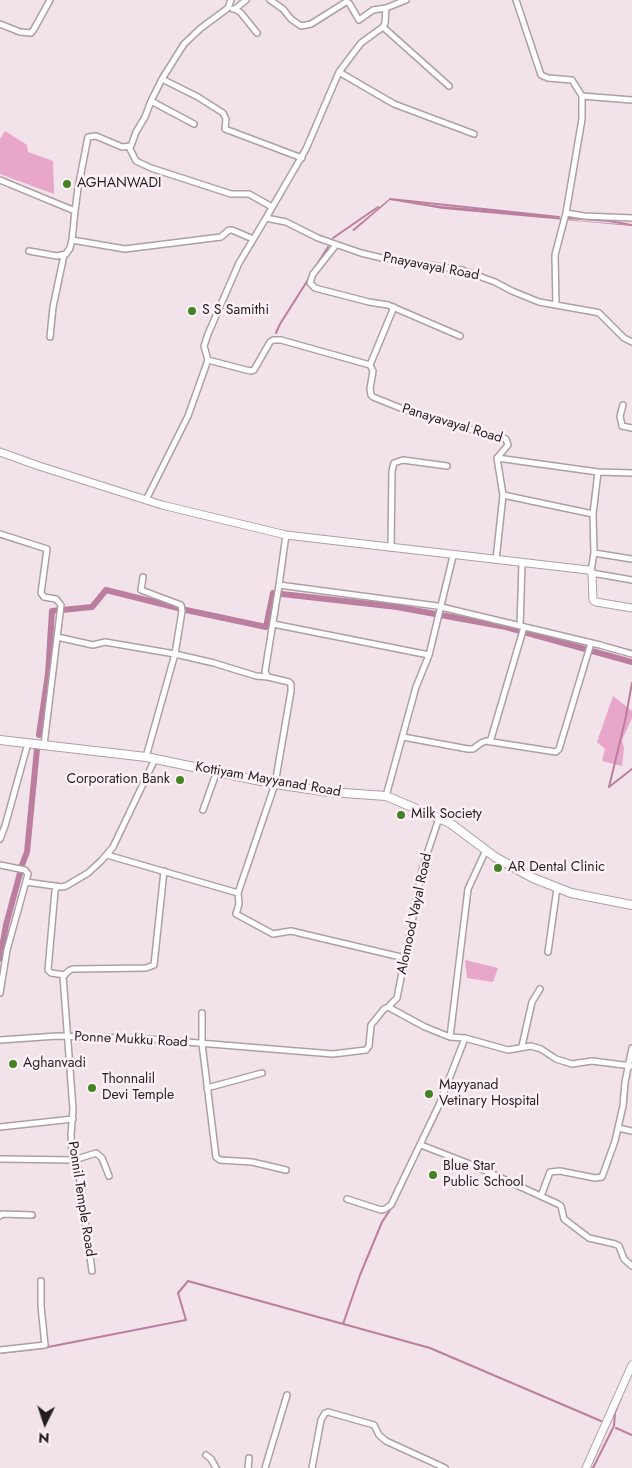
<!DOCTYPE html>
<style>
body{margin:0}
#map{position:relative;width:632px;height:1468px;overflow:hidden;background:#f2e2e9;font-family:Jost,sans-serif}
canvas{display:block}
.north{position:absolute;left:20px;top:1398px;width:50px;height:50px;-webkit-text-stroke:4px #fdf0f6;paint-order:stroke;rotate:184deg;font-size:14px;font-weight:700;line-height:20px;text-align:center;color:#241e21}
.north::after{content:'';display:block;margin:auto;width:18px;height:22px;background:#241e21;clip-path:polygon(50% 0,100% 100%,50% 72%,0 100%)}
</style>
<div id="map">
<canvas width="632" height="1468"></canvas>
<div class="north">N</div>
</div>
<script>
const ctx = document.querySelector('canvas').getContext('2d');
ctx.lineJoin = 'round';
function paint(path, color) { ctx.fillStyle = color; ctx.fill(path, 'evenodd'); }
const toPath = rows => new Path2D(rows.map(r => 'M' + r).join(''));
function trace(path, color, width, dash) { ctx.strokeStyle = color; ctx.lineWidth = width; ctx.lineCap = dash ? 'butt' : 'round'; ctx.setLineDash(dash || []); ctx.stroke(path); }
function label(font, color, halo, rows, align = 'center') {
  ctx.font = font + ' Jost,sans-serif'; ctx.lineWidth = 5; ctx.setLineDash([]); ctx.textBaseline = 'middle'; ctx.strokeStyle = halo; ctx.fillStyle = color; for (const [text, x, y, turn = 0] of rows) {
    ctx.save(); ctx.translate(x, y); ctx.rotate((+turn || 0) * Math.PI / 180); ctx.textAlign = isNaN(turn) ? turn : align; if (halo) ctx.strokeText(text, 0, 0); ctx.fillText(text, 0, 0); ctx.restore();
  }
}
const green = toPath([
 [5,131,27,145,28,152,53,161,54,194,0,174,0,139],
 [613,696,632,711,632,718,622,740,624,748,622,766,602,761,605,749,597,742],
 [465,960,498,968,493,982,467,978]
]);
const water = toPath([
 [389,199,441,206,524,213,581,221,632,225,632,226,443,209,390,200,354,231,352,230]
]);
const stream = toPath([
 [390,199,559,217],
 [568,218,609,221,632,225],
 [333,238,378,207],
 [314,269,328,247],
 [276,333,280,324,311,275],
 [632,683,625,721,609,787,632,769],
 [430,1130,437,1116],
 [343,1324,360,1275,382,1222,392,1207],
 [0,1353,43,1348,186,1320,178,1293,188,1281,430,1348,601,1421],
 [616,1428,632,1435],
 [593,1468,614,1426,615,1413,621,1398]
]);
const canal = toPath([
 [39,735,48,674,52,611,92,607,106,590,186,610,266,627,273,593,397,607,506,627,632,662],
 [22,865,27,852,37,749],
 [0,959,6,925,20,873]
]);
const minor = toPath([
 [270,0,283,9,291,19,301,26,311,24,346,2,349,3,359,20,373,10,386,8],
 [516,0,541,75,548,78,572,80,582,96,582,119,566,213],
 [233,9,235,9,246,0],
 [235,9,241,13,257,33],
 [0,24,20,32,31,33,34,29,50,0],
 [383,27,449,86],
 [339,72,394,104,474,134],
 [162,79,198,97,223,113,226,119,225,129,302,158],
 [582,96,632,100],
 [151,101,194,124],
 [129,147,136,161,151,168,231,194,249,194,272,207],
 [0,180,75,211,78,188,88,137,96,136,122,147,131,146,136,132,145,117,151,101,162,79,184,44,201,28,228,8,231,0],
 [266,218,306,149,339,72,361,43,383,27,385,23,386,8,406,0],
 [72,240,125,249,221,237,229,230,232,230,253,239],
 [336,245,313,274,310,283,315,288,369,302,388,305,460,336],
 [29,251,57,256,66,254,70,248,72,240,75,211],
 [556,305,555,255,566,213,584,216,632,218],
 [50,337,53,307,64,255],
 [208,360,250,371,254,370,270,342,273,340,281,340,370,365,373,371,370,389,371,395,373,397,418,415,506,439,508,445,497,458,503,495,496,560],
 [370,365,394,307],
 [623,405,620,416,622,426,632,428],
 [497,458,598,472,632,473],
 [503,495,593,514],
 [146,500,188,416,208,360,204,346,208,334,239,263,266,218,286,222,318,238,361,253,382,258,462,270,495,282,512,291,539,302,595,312,599,313,624,338,632,342],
 [0,534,47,549,41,593,44,597,56,599,61,605,44,745],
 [391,548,392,471,394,463,403,460,447,466],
 [594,553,632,559],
 [591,571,594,553,593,514,598,472],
 [592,573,632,580],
 [143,577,141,590,181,605,182,611,175,654,146,757],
 [279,585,286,535],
 [273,624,429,655],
 [520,626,522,563],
 [57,637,93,645,105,642,175,654,214,663,256,676,268,677],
 [403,737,468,749,473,749,481,743,486,741,556,752,559,749,591,643],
 [490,742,524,627],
 [386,796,416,687,429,655,453,556],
 [203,810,217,771],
 [0,839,5,826,28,743],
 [107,855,238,893,239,904,236,914,273,934,291,931,405,958],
 [0,865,25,870,28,874,7,950,0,993],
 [26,882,62,887,66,886,88,873,101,861,113,847,155,759],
 [57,886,55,891,48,970,51,973,65,975],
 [238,893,275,784,291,691,291,684,289,682,268,677,265,672,279,585,437,606,600,645,632,654],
 [548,952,557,888],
 [388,1007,397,998,423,866,439,818],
 [202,1013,202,1044,216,1157,220,1160,252,1162,286,1170],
 [450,1037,468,889,486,850],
 [0,1040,57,1036,150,1039,333,1054,366,1050,369,1046,371,1025,384,1009,388,1007,425,1027,450,1037,465,1038,508,1050,531,1046,541,1049,556,1059,572,1064,592,1061,632,1066],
 [522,1046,532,1002,540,989],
 [207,1088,262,1073],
 [0,1127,73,1119],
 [618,1128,632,1131],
 [421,1145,475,1166,558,1204,561,1206,564,1219,589,1238,615,1244,619,1246,624,1259,632,1266],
 [0,1159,74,1160,96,1153,102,1158,109,1176],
 [541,1196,550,1172,560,1171,595,1178,602,1177,615,1141,623,1106,625,1082,632,1048],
 [347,1199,381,1210,385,1209,391,1205,439,1105,465,1038],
 [0,1216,2,1214,32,1215],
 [92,1271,78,1167,72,1155,71,1135,73,1109,63,976,70,970,73,969,146,968,154,965,164,871],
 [0,1350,45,1345,41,1306,41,1281],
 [206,1455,211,1459,216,1468],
 [248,1468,249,1458],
 [265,1468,287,1395],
 [312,1468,321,1420,325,1413,328,1412,374,1425,379,1435,386,1441,445,1468]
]);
const tertiary = toPath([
 [0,452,39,466,162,505,286,535,588,570,592,573,593,600,596,602,632,608],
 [586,1468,632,1365]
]);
const secondary = toPath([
 [0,740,146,757,275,784,329,792,386,796,450,823,495,857,533,878,571,893,632,905]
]);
const markers = [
 [67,184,5,"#438324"],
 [192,311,5,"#438324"],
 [180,780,5,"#438324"],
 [401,815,5,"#438324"],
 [498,868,5,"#438324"],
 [13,1064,5,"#438324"],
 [92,1088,5,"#438324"],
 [429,1094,5,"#438324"],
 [433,1175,5,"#438324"]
];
const poiNames = [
 ["AGHANWADI",77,184],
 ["S S Samithi",202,311],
 ["Corporation Bank",170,780,"right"],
 ["Milk Society",411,815],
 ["AR Dental Clinic",508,868],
 ["Aghanvadi",23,1064],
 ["Thonnalil",102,1080],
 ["Devi Temple",102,1096],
 ["Mayyanad",439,1086],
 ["Vetinary Hospital",439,1102],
 ["Blue Star",443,1167],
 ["Public School",443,1183]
];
const streetNames = [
 ["Pnayavayal Road",431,267,11],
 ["Panayavayal Road",452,424,17],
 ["Kottiyam Mayyanad Road",268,780,10],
 ["Alomood Vayal Road",415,914,-78],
 ["Ponne Mukku Road",131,1040,3],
 ["Ponnil Temple Road",81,1199,81]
];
paint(green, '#e8a6c8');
paint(water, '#bc7e9e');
trace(stream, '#bc7e9e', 2);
trace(canal, '#bc7e9e', 6);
trace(minor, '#ae9fa6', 8);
trace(tertiary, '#ae9fa6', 9);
trace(secondary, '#ae9fa6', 10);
trace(minor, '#fff', 5);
trace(tertiary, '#fff', 7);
trace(secondary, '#fff', 8);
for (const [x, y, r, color] of markers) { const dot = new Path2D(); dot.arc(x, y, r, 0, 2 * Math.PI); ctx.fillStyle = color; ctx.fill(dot); trace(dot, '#fdf0f6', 2); }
label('14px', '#241e21', '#fdf0f6', poiNames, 'left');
label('14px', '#241e21', '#fdf0f6', streetNames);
</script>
